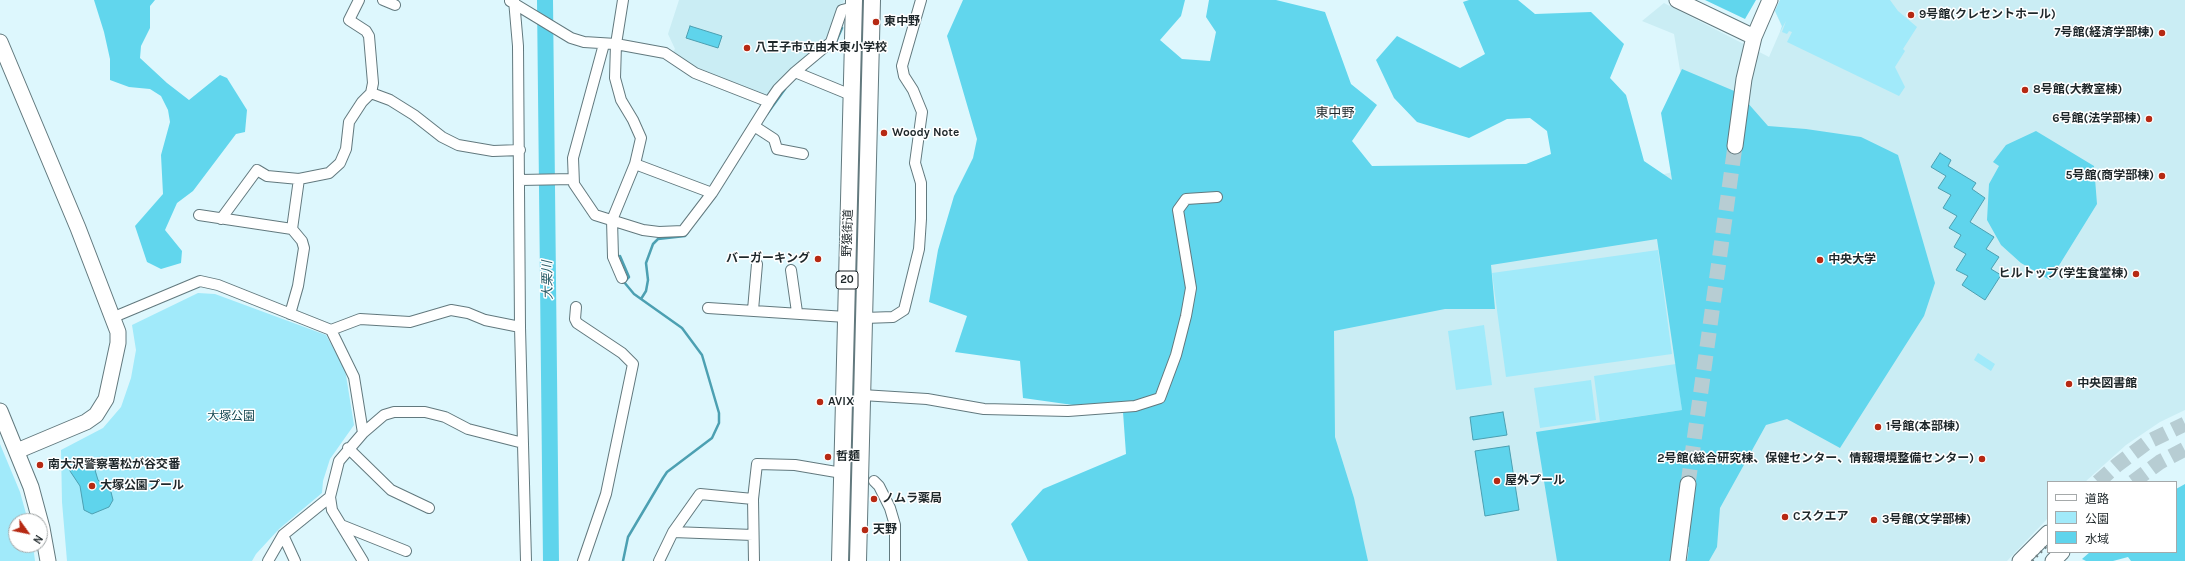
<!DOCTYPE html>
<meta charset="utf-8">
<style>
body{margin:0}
#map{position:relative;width:2185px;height:561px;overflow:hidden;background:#ddf7fd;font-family:Karla,"Noto Sans JP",sans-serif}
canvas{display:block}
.legend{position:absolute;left:2047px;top:481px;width:130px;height:72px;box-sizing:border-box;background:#fff;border:1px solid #a5a9aa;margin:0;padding:5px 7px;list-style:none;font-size:12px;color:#1e272a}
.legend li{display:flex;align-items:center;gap:8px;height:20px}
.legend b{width:20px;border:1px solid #a5a9aa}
.north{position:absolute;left:8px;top:513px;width:40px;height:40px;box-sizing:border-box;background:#fff;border:1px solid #a5a9aa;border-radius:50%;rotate:123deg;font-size:11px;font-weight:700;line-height:16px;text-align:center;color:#1e272a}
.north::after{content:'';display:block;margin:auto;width:14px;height:18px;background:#b62913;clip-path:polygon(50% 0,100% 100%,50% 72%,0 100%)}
</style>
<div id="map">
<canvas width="2185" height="561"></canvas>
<ul class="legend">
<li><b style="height:5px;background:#fff"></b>道路</li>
<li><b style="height:11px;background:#a1eafa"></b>公園</li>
<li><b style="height:11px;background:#5fd4ec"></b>水域</li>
</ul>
<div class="north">N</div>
</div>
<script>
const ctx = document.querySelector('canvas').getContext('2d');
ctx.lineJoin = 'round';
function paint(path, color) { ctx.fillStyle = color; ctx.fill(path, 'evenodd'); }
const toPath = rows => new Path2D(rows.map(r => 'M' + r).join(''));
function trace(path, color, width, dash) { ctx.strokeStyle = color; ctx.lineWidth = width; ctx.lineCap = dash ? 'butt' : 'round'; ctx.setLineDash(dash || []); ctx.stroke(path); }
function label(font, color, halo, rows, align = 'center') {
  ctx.font = font + ' Karla,"Noto Sans JP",sans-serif'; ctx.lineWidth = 3; ctx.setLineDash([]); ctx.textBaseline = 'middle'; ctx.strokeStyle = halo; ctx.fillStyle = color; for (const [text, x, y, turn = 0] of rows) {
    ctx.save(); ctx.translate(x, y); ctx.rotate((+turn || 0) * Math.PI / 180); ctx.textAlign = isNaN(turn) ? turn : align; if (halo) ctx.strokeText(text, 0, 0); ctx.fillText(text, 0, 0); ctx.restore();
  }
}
const built = toPath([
 [679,0,844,0,843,3,840,4,833,32,829,40,767,96,701,71,673,52,675,49,668,34],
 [1780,0,2185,0,2185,410,2160,422,2126,445,2085,482,2048,482,2048,518,2007,561,1346,561,1279,325,1482,221,1696,166,1674,34,1642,21,1664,3,1769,57,1782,27,1775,11]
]);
const green = toPath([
 [1780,0,1890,0,1898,11,1917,27,1903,49,1905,51,1895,67,1905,87,1899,96,1787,42,1792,32,1789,31,1787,34,1782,32,1786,21,1780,32,1782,26,1775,11],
 [1658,250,1672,354,1506,377,1492,273],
 [198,293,215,294,326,335,345,369,354,425,330,459,323,481,322,493,279,529,256,554,252,561,67,561,62,502,61,450,103,428,121,407,131,378,136,350,132,325],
 [1484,325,1492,385,1456,390,1448,331],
 [1978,353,1995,364,1991,371,1974,360],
 [1676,364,1682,410,1600,422,1594,376],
 [1591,380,1596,420,1540,428,1534,388],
 [0,444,20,492,28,521,16,521,16,545,33,545,35,561,0,561]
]);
const forest = toPath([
 [94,0,155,0,150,6,150,28,141,46,140,58,167,83,189,100,220,75,227,78,247,110,245,132,236,134,193,191,177,203,165,230,182,251,181,263,161,269,147,262,135,226,163,194,161,155,170,122,168,110,161,96,150,89,129,87,110,80,110,59,104,32],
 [963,0,1185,0,1181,16,1160,40,1182,59,1210,61,1216,32,1206,17,1209,0,1276,0,1325,12,1351,84,1377,105,1352,141,1372,166,1526,164,1551,154,1547,131,1530,118,1507,119,1469,138,1417,122,1394,98,1376,60,1397,36,1460,68,1485,54,1463,2,1469,0,1518,0,1535,14,1591,12,1624,44,1610,78,1626,95,1644,161,1672,180,1661,113,1682,69,1739,93,1768,126,1806,129,1861,137,1898,155,1935,283,1924,316,1840,448,1787,419,1766,425,1720,508,1717,547,1709,561,1687,561,1689,547,1673,546,1671,561,1557,561,1536,432,1682,410,1657,239,1491,265,1495,309,1445,309,1334,331,1335,437,1354,498,1368,561,1028,561,1011,524,1043,489,1126,454,1123,412,1023,398,1020,361,955,352,967,316,929,302,938,250,954,196,973,158,977,139,947,36],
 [1705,0,1756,0,1745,19],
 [2036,131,2094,166,2097,204,2050,280,2021,263,2001,245,1987,220,1989,184,1999,166,1993,162,2006,145],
 [2185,484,2185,561,2131,561,2128,557,2113,561,2086,561,2082,559,2090,552,2176,552,2176,489]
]);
const water = toPath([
 [690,26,722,36,718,48,686,38,690,26],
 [1940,153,1951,160,1948,166,1976,183,1972,189,1985,198,1970,222,1994,237,1986,249,1999,257,1991,269,2001,275,1985,300,1962,285,1968,276,1956,270,1966,254,1954,247,1961,235,1949,228,1957,216,1943,208,1951,195,1938,188,1946,176,1931,167,1940,153],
 [1503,412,1507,435,1473,440,1470,417,1503,412],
 [1509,446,1519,510,1485,516,1475,451,1509,446],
 [90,460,92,460,98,480,111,492,113,500,109,507,92,514,84,510,80,486,70,471,70,468,90,460]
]);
const stream = toPath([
 [835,44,842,28],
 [767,114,785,89],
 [620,256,629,277,624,282,634,294,682,328,702,355,719,413,719,423,712,438,667,472,663,478,628,537,623,561],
 [641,299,646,291,648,280,646,263,653,244,658,239,685,236,688,232]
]);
const river = toPath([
 [545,0,551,561]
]);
const secondaryTunnel = toPath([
 [2098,482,2117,465,2148,442,2185,424],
 [2133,482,2160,462,2185,449],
 [1688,484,1735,146]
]);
const street = toPath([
 [383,0,395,5],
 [514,0,518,46,520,327,526,561],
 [510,1,571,38,584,42,616,44,665,53,695,73,769,102,778,89,795,72,851,95],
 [604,44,573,158,574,184,595,215,643,230,659,232,683,231,712,193,769,102],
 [795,72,831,42,842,10,854,7],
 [371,93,390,100,414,115,442,137,458,145,493,151,520,150],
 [754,126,774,139,777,149,803,154],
 [635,164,712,193],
 [520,180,573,179],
 [199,215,292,229,302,241,304,248,298,286,290,314],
 [221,219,257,170,267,176,299,179,329,173,340,163,346,149,349,122,362,102,371,93,373,83,369,36,366,31,349,20,359,0],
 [292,229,299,179],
 [791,270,797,312],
 [622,278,613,257,612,220,635,164,641,138,633,120,621,100,615,78,616,44,623,0],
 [576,307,575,319,577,323,622,353,633,364,606,494,583,561],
 [708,308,846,317],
 [753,310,757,264],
 [114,317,200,281,218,285,331,330,354,377,363,433,339,461,330,497,332,510,363,561],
 [864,318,893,317,904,310,919,249,921,219,921,183,915,163,922,112,913,90,904,76,902,66,921,0],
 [331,330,360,319,410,322,451,310,468,313,485,320,520,327],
 [862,395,927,399,984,409,1068,411,1135,406,1160,398,1176,355,1186,316,1191,288,1178,210,1186,199,1217,197],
 [363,433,384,415,394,412,425,412,445,417,468,429,523,443],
 [348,448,391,490,429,508],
 [874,481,879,486,890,508,895,525,895,561],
 [341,525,406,551],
 [673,532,753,535],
 [283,535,295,561],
 [268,561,283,535,330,497],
 [659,561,673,532,700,494,753,499],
 [754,561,753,499,757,464,795,465,842,473]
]);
const secondary = toPath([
 [1677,0,1754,37],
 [0,42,78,228,118,332,118,343,106,399,96,415,86,422,17,451],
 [1735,146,1744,79,1754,37,1770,0],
 [0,411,31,487,42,528,48,561],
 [1678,561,1688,484],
 [2020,561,2048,533],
 [2053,561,2062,552]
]);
const primary = toPath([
 [840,561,854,0],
 [858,561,872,0]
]);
const rail = toPath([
 [2032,561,2048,545]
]);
const markers = [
 [1911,15,4,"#b62913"],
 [876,22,4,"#b62913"],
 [2162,33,4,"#b62913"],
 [747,48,4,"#b62913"],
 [2025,90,4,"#b62913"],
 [2149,119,4,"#b62913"],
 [884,133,4,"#b62913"],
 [2162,176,4,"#b62913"],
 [818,259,4,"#b62913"],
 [1820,260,4,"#b62913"],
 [2136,274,4,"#b62913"],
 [2069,384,4,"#b62913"],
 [820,402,4,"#b62913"],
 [1878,427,4,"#b62913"],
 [828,457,4,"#b62913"],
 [1982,459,4,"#b62913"],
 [40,465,4,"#b62913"],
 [1497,481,4,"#b62913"],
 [92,486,4,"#b62913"],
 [874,499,4,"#b62913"],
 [1785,517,4,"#b62913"],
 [1874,520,4,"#b62913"],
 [865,530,4,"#b62913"]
];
const shields = [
 [847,280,22]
];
const shieldNames = [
 ["20",847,280]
];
const poiNames = [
 ["9号館(クレセントホール)",1919,15],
 ["東中野",884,22],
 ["7号館(経済学部棟)",2154,33,"right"],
 ["八王子市立由木東小学校",755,48],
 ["8号館(大教室棟)",2033,90],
 ["6号館(法学部棟)",2141,119,"right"],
 ["Woody Note",892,133],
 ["5号館(商学部棟)",2154,176,"right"],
 ["バーガーキング",810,259,"right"],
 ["中央大学",1828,260],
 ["ヒルトップ(学生食堂棟)",2128,274,"right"],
 ["中央図書館",2077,384],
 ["AVIX",828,402],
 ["1号館(本部棟)",1886,427],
 ["哲麺",836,457],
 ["2号館(総合研究棟、保健センター、情報環境整備センター)",1974,459,"right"],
 ["南大沢警察署松が谷交番",48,465],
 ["屋外プール",1505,481],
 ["大塚公園プール",100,486],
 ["ノムラ薬局",882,499],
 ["Cスクエア",1793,517],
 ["3号館(文学部棟)",1882,520],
 ["天野",873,530]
];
const streetNames = [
 ["野猿街道",848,233,-88]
];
const parkNames = [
 ["大塚公園",231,417]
];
const neighbourhoodNames = [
 ["東中野",1335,113]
];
const waterNames = [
 ["大栗川",548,280,-91]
];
paint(built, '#caedf4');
paint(green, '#a1eafa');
paint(forest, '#61d6ed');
paint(water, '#5fd4ec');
trace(water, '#4ca0b2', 1);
trace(stream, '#4ca0b2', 2.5);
trace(river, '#5fd4ec', 16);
trace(secondaryTunnel, '#b7cdd3', 15, [15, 8]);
trace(street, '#62797e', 12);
trace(secondary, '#62797e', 17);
trace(primary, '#62797e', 18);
trace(street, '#fff', 10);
trace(secondary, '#fff', 15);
trace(primary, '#fff', 16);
trace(rail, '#708084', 2.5, [2, 4]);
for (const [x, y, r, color] of markers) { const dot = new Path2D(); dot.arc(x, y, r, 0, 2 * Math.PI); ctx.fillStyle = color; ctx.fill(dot); trace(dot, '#fff', 1.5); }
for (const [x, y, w] of shields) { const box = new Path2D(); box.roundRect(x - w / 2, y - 9, w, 18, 3); ctx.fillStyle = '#fff'; ctx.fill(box); trace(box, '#1e272a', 1); }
label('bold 11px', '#1e272a', null, shieldNames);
label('bold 12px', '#1e272a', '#fff', poiNames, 'left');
label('12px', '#1e272a', '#fff', streetNames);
label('12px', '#134751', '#fff', parkNames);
label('13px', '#1e272a', '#fff', neighbourhoodNames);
label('italic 13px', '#295b66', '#fff', waterNames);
</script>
